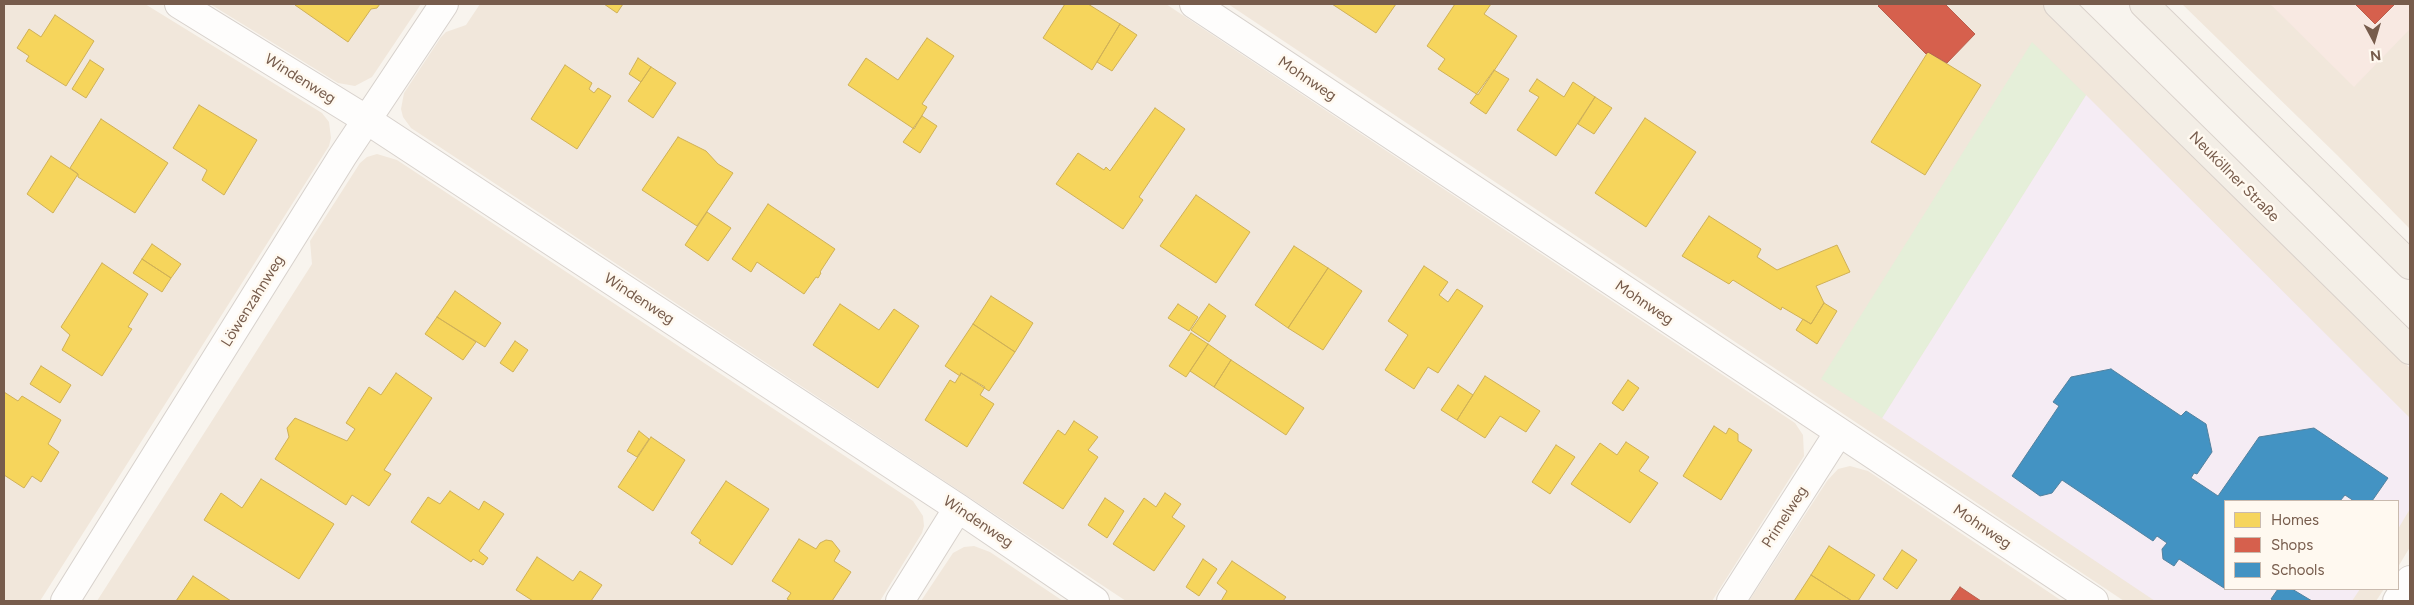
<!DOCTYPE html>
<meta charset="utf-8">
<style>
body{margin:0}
#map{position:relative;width:2414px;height:605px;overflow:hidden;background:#f8f4ee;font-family:Figtree,sans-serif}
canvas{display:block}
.frame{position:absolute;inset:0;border:5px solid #775c4c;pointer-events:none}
.legend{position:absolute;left:2224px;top:500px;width:175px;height:90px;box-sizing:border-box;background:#fff9f0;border:1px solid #c9baae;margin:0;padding:6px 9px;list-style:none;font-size:15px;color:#775c4c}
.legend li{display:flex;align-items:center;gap:10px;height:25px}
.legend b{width:25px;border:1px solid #c9baae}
.north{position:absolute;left:2349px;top:15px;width:50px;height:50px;-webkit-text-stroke:4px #fff9f0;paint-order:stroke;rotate:174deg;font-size:14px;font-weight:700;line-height:20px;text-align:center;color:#775c4c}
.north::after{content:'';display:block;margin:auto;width:18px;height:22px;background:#775c4c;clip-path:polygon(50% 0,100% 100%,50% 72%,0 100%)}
</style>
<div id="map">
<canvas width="2414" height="605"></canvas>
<div class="frame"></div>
<ul class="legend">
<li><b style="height:14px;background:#f6d55c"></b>Homes</li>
<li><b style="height:14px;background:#d6604d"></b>Shops</li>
<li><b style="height:14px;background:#4393c3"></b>Schools</li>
</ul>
<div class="north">N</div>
</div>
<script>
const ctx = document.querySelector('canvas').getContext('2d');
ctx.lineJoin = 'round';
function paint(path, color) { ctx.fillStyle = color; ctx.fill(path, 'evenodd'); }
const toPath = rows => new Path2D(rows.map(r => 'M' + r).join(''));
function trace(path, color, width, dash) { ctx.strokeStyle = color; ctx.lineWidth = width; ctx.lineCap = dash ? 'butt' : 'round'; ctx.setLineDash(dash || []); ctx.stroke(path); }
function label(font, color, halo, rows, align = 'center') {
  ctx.font = font + ' Figtree,sans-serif'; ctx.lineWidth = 5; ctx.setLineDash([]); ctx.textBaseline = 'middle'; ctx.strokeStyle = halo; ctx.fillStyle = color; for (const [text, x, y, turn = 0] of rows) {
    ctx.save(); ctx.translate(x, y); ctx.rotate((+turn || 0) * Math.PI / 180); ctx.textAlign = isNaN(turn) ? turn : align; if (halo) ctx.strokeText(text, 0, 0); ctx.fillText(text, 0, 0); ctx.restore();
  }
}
const residential = toPath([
 [4,4,145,4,322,113,329,122,331,138,329,146,40,601,4,601],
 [210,4,421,4,372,77,355,86,338,83],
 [480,4,1166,4,1795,423,1803,435,1804,456,1712,601,1126,601,411,128,403,117,401,109,404,93,441,37,446,32,466,25],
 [1228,4,2043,4,2410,368,2410,547,2398,567,2398,501,2225,501,2225,589,2384,589,2376,601,2124,601],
 [2182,4,2410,4,2410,229,2337,155],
 [377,154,397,160,913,501,923,516,924,526,922,533,880,601,97,601,312,264,310,241,360,163,367,157],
 [1850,466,1868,471,2062,601,1749,601,1827,481,1838,469],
 [974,546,990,552,1063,601,921,601,953,553,964,547]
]);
const commercial = toPath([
 [2270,4,2410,4,2410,29,2354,87]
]);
const education = toPath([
 [2086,95,2410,418,2410,509,2398,529,2398,501,2225,501,2225,589,2360,589,2352,601,2155,601,1882,418]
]);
const green = toPath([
 [2032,42,2086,95,1882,418,1821,379]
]);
const homes = toPath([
 [296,4,380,4,377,8,371,9,348,42,295,5,296,4],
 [604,4,623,4,617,13,604,4],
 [1065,4,1088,4,1120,24,1092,70,1043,38,1065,4],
 [1332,4,1396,4,1376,33,1332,4],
 [1455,4,1491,4,1484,14,1517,36,1478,95,1438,69,1445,59,1427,46,1455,4],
 [55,15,94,41,66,86,26,61,29,56,17,48,29,29,41,37,55,15],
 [1120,24,1137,35,1112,71,1097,62,1120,24],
 [927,38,954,56,922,104,927,107,914,129,848,85,866,58,898,80,927,38],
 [1928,52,1981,85,1925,175,1871,142,1928,52],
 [638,58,651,67,641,82,629,74,638,58],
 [90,60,104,69,86,98,72,89,90,60],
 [565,65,592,83,589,89,594,93,598,88,611,96,577,149,531,119,565,65],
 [651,67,676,83,653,118,628,101,651,67],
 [1494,70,1509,79,1486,114,1470,103,1494,70],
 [1537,79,1564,97,1573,82,1595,97,1556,156,1517,130,1539,97,1529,91,1537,79],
 [1595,97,1612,108,1594,134,1578,124,1595,97],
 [199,105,257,140,224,195,202,180,207,170,173,148,199,105],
 [1155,108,1185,129,1139,197,1143,200,1123,229,1056,184,1078,153,1104,170,1106,167,1110,171,1155,108],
 [922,116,937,126,920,153,903,142,922,116],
 [1645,118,1696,152,1646,227,1595,193,1645,118],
 [101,119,168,163,135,213,78,177,78,174,70,168,101,119],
 [678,137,706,151,718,164,733,173,697,226,642,190,678,137],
 [51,156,78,174,53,213,27,194,51,156],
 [1196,195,1250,232,1216,283,1160,246,1196,195],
 [768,204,835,249,820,272,821,273,818,278,816,277,804,294,757,262,751,272,732,259,768,204],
 [707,212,731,228,708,261,685,245,707,212],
 [1709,216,1761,249,1757,257,1777,270,1837,245,1850,272,1816,286,1824,303,1811,324,1782,307,1781,310,1733,280,1729,284,1682,256,1709,216],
 [152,244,181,264,171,278,142,259,152,244],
 [1294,246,1328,268,1288,328,1255,305,1294,246],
 [142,259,171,278,162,292,133,273,142,259],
 [102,263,148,294,128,327,132,329,102,376,62,350,70,335,61,327,102,263],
 [1424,266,1448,282,1439,295,1448,302,1457,289,1483,306,1438,373,1428,367,1414,389,1385,370,1408,335,1388,321,1424,266],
 [1328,268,1362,291,1323,350,1288,328,1328,268],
 [455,291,501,323,485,347,437,317,455,291],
 [991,296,1033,323,1015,352,973,324,991,296],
 [1824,303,1837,311,1817,344,1796,330,1803,319,1811,324,1824,303],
 [840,304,879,330,894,309,919,326,878,388,813,345,840,304],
 [1178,304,1198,317,1189,331,1168,318,1178,304],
 [1209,304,1226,316,1209,342,1191,330,1209,304],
 [437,317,476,342,463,360,425,334,437,317],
 [973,324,1015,352,989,391,961,373,960,376,945,366,973,324],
 [1191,333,1208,344,1186,377,1169,366,1191,333],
 [515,341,528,350,513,372,500,363,515,341],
 [1208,344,1231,360,1214,387,1190,371,1208,344],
 [1231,360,1304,408,1286,435,1214,387,1231,360],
 [41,366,71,385,60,403,30,384,41,366],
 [396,373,432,398,384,470,391,474,369,506,352,495,346,505,275,459,289,437,287,428,295,418,347,441,355,429,346,423,369,387,381,395,396,373],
 [961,373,985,387,980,395,994,404,967,447,925,420,950,380,955,383,961,373],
 [1485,376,1540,411,1526,432,1500,416,1485,438,1457,420,1485,376],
 [1628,380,1639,388,1623,411,1612,403,1628,380],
 [1458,385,1473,395,1457,420,1441,410,1458,385],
 [4,392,18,401,22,396,61,420,48,444,59,452,41,482,32,476,24,488,4,475,4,392],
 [1074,421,1098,437,1088,450,1098,457,1063,509,1023,483,1058,430,1065,435,1074,421],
 [1714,426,1726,434,1729,428,1738,434,1738,441,1752,450,1721,500,1683,476,1714,426],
 [639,431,649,439,637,457,627,451,639,431],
 [651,437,685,460,653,511,618,487,651,437],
 [1626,442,1649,457,1639,471,1658,483,1630,523,1571,484,1600,443,1617,455,1626,442],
 [1556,445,1575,457,1550,494,1532,482,1556,445],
 [261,479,334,524,299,579,204,520,221,493,242,508,261,479],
 [726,481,769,509,732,565,699,543,701,540,691,533,726,481],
 [450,491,479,510,484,501,504,514,479,551,488,558,483,565,473,559,471,562,411,522,428,497,440,504,450,491],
 [1165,493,1181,504,1172,517,1185,526,1154,571,1113,544,1144,498,1156,507,1165,493],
 [1105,498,1124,511,1107,538,1088,525,1105,498],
 [799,539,816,549,820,543,826,540,832,541,840,551,834,561,851,572,832,601,791,601,787,599,791,593,772,581,799,539],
 [1829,546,1875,575,1858,601,1852,601,1811,575,1829,546],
 [1902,550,1917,560,1897,589,1883,579,1902,550],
 [537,557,573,581,580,571,602,585,591,601,533,601,516,590,537,557],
 [1203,559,1217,569,1199,596,1186,587,1203,559],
 [1232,561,1286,597,1283,601,1221,601,1227,591,1217,583,1232,561],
 [1811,575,1852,601,1794,601,1811,575],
 [193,576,231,601,176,601,193,576]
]);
const shops = toPath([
 [1880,4,1945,4,1975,34,1947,63,1928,52,1926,54,1878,6,1880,4],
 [2355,4,2395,4,2375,24,2355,4],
 [1960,587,1981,601,1950,601,1960,587]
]);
const schools = toPath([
 [2111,369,2181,416,2186,411,2206,424,2212,452,2197,474,2194,473,2191,478,2218,496,2259,437,2314,428,2388,478,2372,501,2354,501,2345,495,2340,501,2225,501,2224,588,2179,559,2174,566,2163,559,2162,549,2167,543,2157,536,2153,541,2062,480,2052,493,2040,496,2012,476,2059,406,2053,402,2071,377,2111,369],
 [2278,589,2292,589,2312,601,2274,601,2271,599,2278,589]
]);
const minor = toPath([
 [179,4,367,120,958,508,1095,601],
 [1194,4,2094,601],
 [65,601,342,157,444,4],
 [900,601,958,508],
 [1731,601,1839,432],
 [2397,601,2410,580]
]);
const major = toPath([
 [2058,4,2410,350],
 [2144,4,2410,265]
]);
const streetNames = [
 ["Windenweg",300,79,32],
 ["Mohnweg",1307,79,34],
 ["Neuköllner Straße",2234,177,45],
 ["Windenweg",639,299,33],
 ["Löwenzahnweg",253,301,-58],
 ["Mohnweg",1644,303,34],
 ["Primelweg",1785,517,-57],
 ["Windenweg",978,522,34],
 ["Mohnweg",1982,527,34]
];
paint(residential, '#f1e7db');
paint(commercial, '#f8e9e2');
paint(education, '#f5ecf4');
paint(green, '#e5efd9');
paint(homes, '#f6d55c');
trace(homes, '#d0b157', 1);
paint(shops, '#d6604d');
trace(shops, '#ba5f4d', 1);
paint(schools, '#4393c3');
trace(schools, '#53829f', 1);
trace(minor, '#d7d1cc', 30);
trace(major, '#d9d1cb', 30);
trace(minor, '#fefdfc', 28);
trace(major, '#f3eee6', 28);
label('15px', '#775c4c', '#fff9f0', streetNames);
</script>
